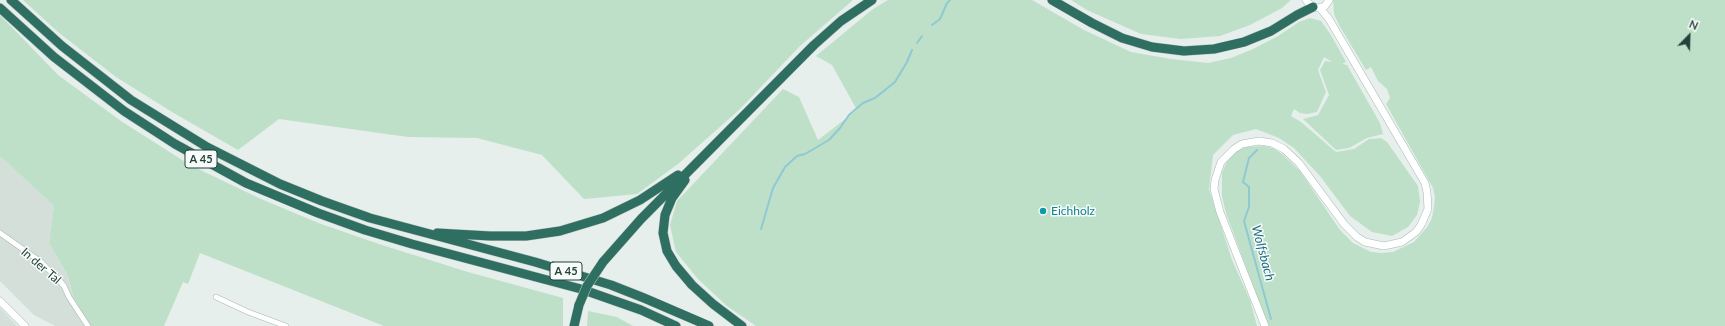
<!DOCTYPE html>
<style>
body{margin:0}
#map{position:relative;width:1725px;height:326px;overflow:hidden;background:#e6efeb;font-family:Lato,sans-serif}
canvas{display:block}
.north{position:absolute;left:1669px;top:16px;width:40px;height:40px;-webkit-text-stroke:3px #f7fbf9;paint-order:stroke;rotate:23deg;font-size:11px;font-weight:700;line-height:16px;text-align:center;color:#24423a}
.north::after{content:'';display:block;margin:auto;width:14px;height:18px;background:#24423a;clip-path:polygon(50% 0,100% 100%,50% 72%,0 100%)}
</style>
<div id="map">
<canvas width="1725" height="326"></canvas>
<div class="north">N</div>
</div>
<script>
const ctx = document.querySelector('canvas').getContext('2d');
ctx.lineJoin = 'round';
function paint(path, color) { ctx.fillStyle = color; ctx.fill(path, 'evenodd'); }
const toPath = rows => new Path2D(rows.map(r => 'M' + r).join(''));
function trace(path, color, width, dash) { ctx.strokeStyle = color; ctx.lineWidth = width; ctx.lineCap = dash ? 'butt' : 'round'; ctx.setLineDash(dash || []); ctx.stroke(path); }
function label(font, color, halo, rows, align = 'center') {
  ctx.font = font + ' Lato,sans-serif'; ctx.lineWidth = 3; ctx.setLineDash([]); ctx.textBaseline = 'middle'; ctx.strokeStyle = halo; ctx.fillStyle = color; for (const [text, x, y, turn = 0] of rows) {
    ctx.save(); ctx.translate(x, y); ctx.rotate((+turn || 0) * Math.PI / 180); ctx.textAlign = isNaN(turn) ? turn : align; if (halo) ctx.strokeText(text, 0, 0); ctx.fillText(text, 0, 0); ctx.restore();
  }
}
const built = toPath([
 [0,156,54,206,49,243,68,276,73,296,90,326,55,326,34,315,0,281],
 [0,308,17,326,0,326]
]);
const green = toPath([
 [23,0,853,0,800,46,739,110,678,164,637,194,584,199,542,155,477,138,408,137,279,119,238,150,172,112,116,77,58,32],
 [888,0,1032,0,1084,30,1131,52,1171,59,1208,63,1231,58,1253,49,1278,36,1299,22,1310,18,1321,21,1331,35,1346,62,1342,64,1347,65,1380,123,1383,134,1367,138,1349,148,1336,150,1303,119,1318,115,1329,95,1320,70,1325,61,1332,62,1324,57,1318,70,1326,92,1317,112,1307,114,1300,113,1294,109,1291,116,1301,122,1336,152,1354,149,1369,139,1381,138,1387,142,1418,186,1420,202,1417,215,1408,227,1392,236,1372,232,1350,216,1320,176,1294,148,1279,138,1256,129,1233,135,1213,155,1209,189,1232,260,1250,300,1257,326,756,326,727,306,698,279,676,252,670,225,677,201,783,89,799,97,818,140,857,110,832,65,816,56,873,9],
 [1071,0,1291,0,1282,8,1250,25,1220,36,1181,39,1141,34,1087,10],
 [1333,0,1725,0,1725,326,1268,326,1226,213,1222,196,1222,173,1227,161,1235,152,1246,147,1264,146,1273,148,1282,154,1300,171,1340,230,1353,243,1371,252,1382,253,1393,252,1414,242,1428,226,1432,218,1434,207,1435,197,1433,188,1386,104,1390,98,1387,89,1378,81,1371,67,1366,70,1339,25,1334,14],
 [0,15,58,75,121,121,190,165,261,199,321,224,382,245,468,272,563,298,563,326,384,326,200,253,188,284,183,282,164,326,90,326,73,296,68,276,49,243,54,206,0,156],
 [588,311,617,317,633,326,587,326]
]);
const stream = toPath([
 [932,25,940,19,947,3,950,0],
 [917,43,922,36],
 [1257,150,1249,158,1243,182,1249,187,1249,207,1244,221,1271,319],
 [761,229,773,188,785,167,797,156,805,154,829,140,840,128,849,115,863,103,875,98,895,82,907,62,912,50]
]);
const street = toPath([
 [0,233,41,262,58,279,64,286,69,297,88,326],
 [216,297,248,312,286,326]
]);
const secondary = toPath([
 [1306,0,1311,6,1318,8,1325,6,1329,0],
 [0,301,25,326],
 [1265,326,1220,212,1214,189,1215,180,1221,162,1234,149,1242,144,1259,141,1272,143,1284,149,1299,163,1344,224,1357,237,1365,242,1384,246,1402,242,1416,232,1421,225,1428,209,1427,192,1425,183,1329,19,1320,8]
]);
const highway = toPath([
 [11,0,62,46,131,100,207,147,280,184,322,201,370,218,535,262,611,285,644,298,709,326],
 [1052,0,1092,23,1122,38,1152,47,1184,51,1214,49,1244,42,1271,31,1297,15,1313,7],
 [0,8,54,57,124,111,175,144,246,183,318,213,365,230,412,244,581,289,641,310,676,326],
 [685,180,672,198,665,215,663,233,667,251,676,266,692,285,713,304,742,326],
 [437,233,490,236,526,236,560,231,603,218,640,200,678,175],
 [603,262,641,219,814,45,841,21,872,0],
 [574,326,579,305]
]);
const highwayBridge = toPath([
 [579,305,587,286,603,262]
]);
const markers = [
 [1043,211,4,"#0f9aa8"]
];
const shields = [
 [201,159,32],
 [566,271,32]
];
const shieldNames = [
 ["A 45",201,159],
 ["A 45",566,271]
];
const cultureNames = [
 ["Eichholz",1051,211]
];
const streetNames = [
 ["In der Tal",41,266,41]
];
const waterNames = [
 ["Wolfsbach",1263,253,75]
];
paint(built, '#d4dfda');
paint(green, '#bfe0c8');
trace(stream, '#8ec9d4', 2);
trace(street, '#a8b8b2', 6);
trace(secondary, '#a4bbb3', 8);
trace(highway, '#c2cac8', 10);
trace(street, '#fff', 5);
trace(secondary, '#fff', 7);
trace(highway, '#2f6f62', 9);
trace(highwayBridge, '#c2cac8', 10, []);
trace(highwayBridge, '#2f6f62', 9);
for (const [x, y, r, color] of markers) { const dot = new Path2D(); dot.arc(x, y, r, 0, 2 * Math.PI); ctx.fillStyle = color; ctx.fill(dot); trace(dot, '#f7fbf9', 1.5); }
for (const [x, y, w] of shields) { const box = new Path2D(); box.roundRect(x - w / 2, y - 9, w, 18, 3); ctx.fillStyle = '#f7fbf9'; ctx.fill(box); trace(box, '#24423a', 1); }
label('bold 11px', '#24423a', null, shieldNames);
label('12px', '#0d838f', '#f7fbf9', cultureNames, 'left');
label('12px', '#24423a', '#f7fbf9', streetNames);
label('italic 13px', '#1c6f80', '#f7fbf9', waterNames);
</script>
